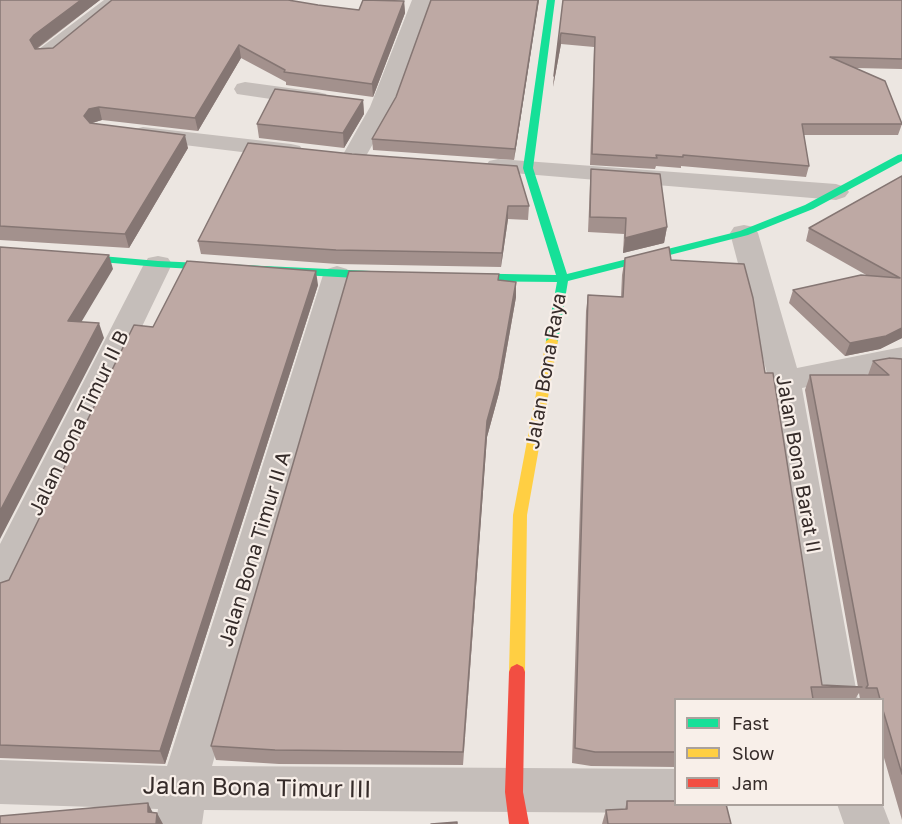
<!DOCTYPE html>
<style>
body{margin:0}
#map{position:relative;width:902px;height:824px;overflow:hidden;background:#ece6e1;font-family:"Golos Text",sans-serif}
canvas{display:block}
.legend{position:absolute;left:674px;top:698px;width:210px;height:108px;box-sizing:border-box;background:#f8efe9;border:2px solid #aaa19c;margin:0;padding:8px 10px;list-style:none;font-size:18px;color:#352b29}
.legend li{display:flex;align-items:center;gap:12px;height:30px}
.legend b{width:30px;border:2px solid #aaa19c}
</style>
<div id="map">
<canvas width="902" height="824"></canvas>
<ul class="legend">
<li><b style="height:8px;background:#16e098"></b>Fast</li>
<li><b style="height:8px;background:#ffcf43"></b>Slow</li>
<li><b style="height:8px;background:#f24e42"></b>Jam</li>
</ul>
</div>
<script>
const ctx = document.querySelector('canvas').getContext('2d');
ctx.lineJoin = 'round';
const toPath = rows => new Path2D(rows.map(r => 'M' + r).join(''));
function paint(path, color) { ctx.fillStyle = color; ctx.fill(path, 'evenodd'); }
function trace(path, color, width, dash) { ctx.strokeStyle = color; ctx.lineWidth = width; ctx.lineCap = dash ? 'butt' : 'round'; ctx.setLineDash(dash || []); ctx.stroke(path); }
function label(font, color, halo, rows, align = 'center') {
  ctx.font = font + ' "Golos Text",sans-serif'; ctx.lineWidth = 4.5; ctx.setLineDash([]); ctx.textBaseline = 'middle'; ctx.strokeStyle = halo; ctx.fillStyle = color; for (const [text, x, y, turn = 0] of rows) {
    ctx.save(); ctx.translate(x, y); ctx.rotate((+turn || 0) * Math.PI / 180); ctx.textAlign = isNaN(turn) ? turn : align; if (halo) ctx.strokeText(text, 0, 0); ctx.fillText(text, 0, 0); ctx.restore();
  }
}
const street = toPath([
 [104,0,126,0,55,59,39,59,36,54,39,49,104,0],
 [412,0,432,0,394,107,362,163,353,165,344,163,341,158,370,107,412,0],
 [245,82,318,92,326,94,329,99,326,104,318,106,237,94,234,89,237,84,245,82],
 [143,127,291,144,300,146,303,151,300,156,291,158,135,139,131,134,135,129,143,127],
 [498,159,836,184,845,187,849,192,845,197,836,200,489,171,486,166,489,161,498,159],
 [744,225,754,227,758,233,797,368,902,347,902,367,802,388,858,700,816,700,769,381,730,233,734,227,744,225],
 [158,256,168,258,172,264,14,593,0,598,0,544,144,264,148,258,158,256],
 [337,266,347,269,351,275,212,766,676,769,676,804,693,804,692,807,676,813,204,810,202,824,156,824,158,809,0,804,0,760,167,766,323,275,327,269,337,266],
 [882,803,890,824,844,824,837,804,882,803]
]);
const fast = toPath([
 [547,0,555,0,533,168,567,274,740,231,805,205,898,155,902,154,902,161,813,209,748,235,568,281,558,341,556,344,548,344,546,341,557,282,453,281,447,277,453,273,556,275,523,168,547,0],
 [0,247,158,261,392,272,398,276,392,280,158,267,0,253,0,247]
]);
const slow = toPath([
 [552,337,558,341,527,515,525,672,523,677,517,680,511,677,509,672,513,515,546,341,552,337]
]);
const jam = toPath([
 [517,664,523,667,525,672,523,792,529,824,509,824,505,792,509,672,511,667,517,664]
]);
const wall = toPath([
 [0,0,100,0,37,49,53,48,318,5,359,10,404,1,405,13,373,97,286,85,286,82,241,58,198,131,102,120,92,123,188,148,129,248,0,240],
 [431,0,539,0,514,160,373,150,372,139,396,97],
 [563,0,902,0,902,69,855,68,902,124,898,135,804,135,809,166,806,177,681,166,681,168,656,166,655,169,590,165,594,47,561,44,553,87],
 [363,100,364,114,344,148,259,138,257,124],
 [248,143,529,206,528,220,508,219,501,267,337,264,201,254,198,241],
 [591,169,667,227,664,243,623,253,624,234,588,232,590,184],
 [902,176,902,338,880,349,845,356,789,303,793,290,868,276,806,241,809,228],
 [625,258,671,260,765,373,822,685,858,687,805,390,810,375,868,375,873,361,902,359,902,820,882,751,882,699,860,699,859,693,855,699,675,699,675,767,591,766,572,763,586,311,588,295,621,297,622,275],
 [499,280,516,297,499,393,487,437,463,765,279,764,216,760,211,746],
 [318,285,165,764,0,758,0,583,9,580,153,327],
 [627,801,731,824,602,824,606,810,625,809]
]);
const shadedWall = toPath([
 [81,0,100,0,38,47,34,53,30,40,34,35],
 [538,0,539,0,514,160,515,149],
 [404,1,405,13,373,97,372,84],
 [561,33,561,44,553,87,554,76],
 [239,45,241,58,198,131,195,118],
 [363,100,364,114,344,148,343,133],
 [99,107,102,120,92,123,88,129,84,116,89,109],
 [185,135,188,148,129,248,125,234],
 [508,206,508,219,501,267,502,253],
 [667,227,664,243,623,253,625,238],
 [109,255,113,269,73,336,68,321],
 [316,271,318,285,165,764,160,751],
 [516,282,516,297,499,393,487,437,463,765,487,421],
 [99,323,104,338,0,539,0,511],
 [902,328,902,338,880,349,845,356,850,343],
 [148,803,155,817,148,812],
 [157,813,163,824,156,824]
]);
const building = toPath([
 [0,0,81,0,34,35,30,40,35,49,53,48,112,0,288,0,318,5,359,10,363,0,404,1,372,84,284,72,285,70,239,45,195,118,99,107,89,109,84,116,90,123,185,135,125,234,0,226,0,0],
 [431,0,538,0,515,149,372,139,396,97,431,0],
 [563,0,902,0,902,59,830,57,885,81,902,124,802,124,809,166,683,155,683,157,656,155,657,158,592,154,595,37,561,33,554,76,563,0],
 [275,89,363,100,343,133,257,124,275,89],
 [248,143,352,154,517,166,529,206,508,206,502,253,336,250,198,241,248,143],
 [591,169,660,174,667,227,625,238,626,218,590,217,591,169],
 [902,176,902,328,886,336,850,343,793,290,861,275,900,278,809,228,902,176],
 [0,247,109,255,68,321,99,323,0,511,0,247],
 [669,247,671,260,744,264,753,298,765,373,773,373,822,685,862,687,811,687,813,699,675,699,675,752,595,752,575,748,588,295,623,297,625,258,669,247],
 [187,261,316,271,160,751,0,745,0,583,9,580,134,325,153,327,187,261],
 [349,271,499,274,498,280,516,282,499,378,487,421,463,752,275,750,211,746,349,271],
 [890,358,902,359,902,774,882,707,882,699,880,699,877,688,866,688,868,685,810,375,889,375,873,361,890,358],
 [627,801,675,801,675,804,726,804,731,824,608,824,606,810,627,809,627,801],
 [148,803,148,812,157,813,156,824,0,824,0,816,148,803],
 [457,822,457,824,431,824,457,822]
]);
const streetNames = [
 ["Jalan Bona Raya",546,371,-80],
 ["Jalan Bona Timur II B",79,423,-64],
 ["Jalan Bona Barat II",798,464,80],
 ["Jalan Bona Timur II A",255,549,-73]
];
const nearStreetnames = [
 ["Jalan Bona Timur III",257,788,1]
];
paint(street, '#c5beba');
paint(fast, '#16e098');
paint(slow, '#ffcf43');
paint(jam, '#f24e42');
paint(wall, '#a3918d');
paint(shadedWall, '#857673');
paint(building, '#bea9a4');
trace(building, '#857673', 1.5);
label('20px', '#352b29', '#f8efe9', streetNames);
label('24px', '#352b29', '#f8efe9', nearStreetnames);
</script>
